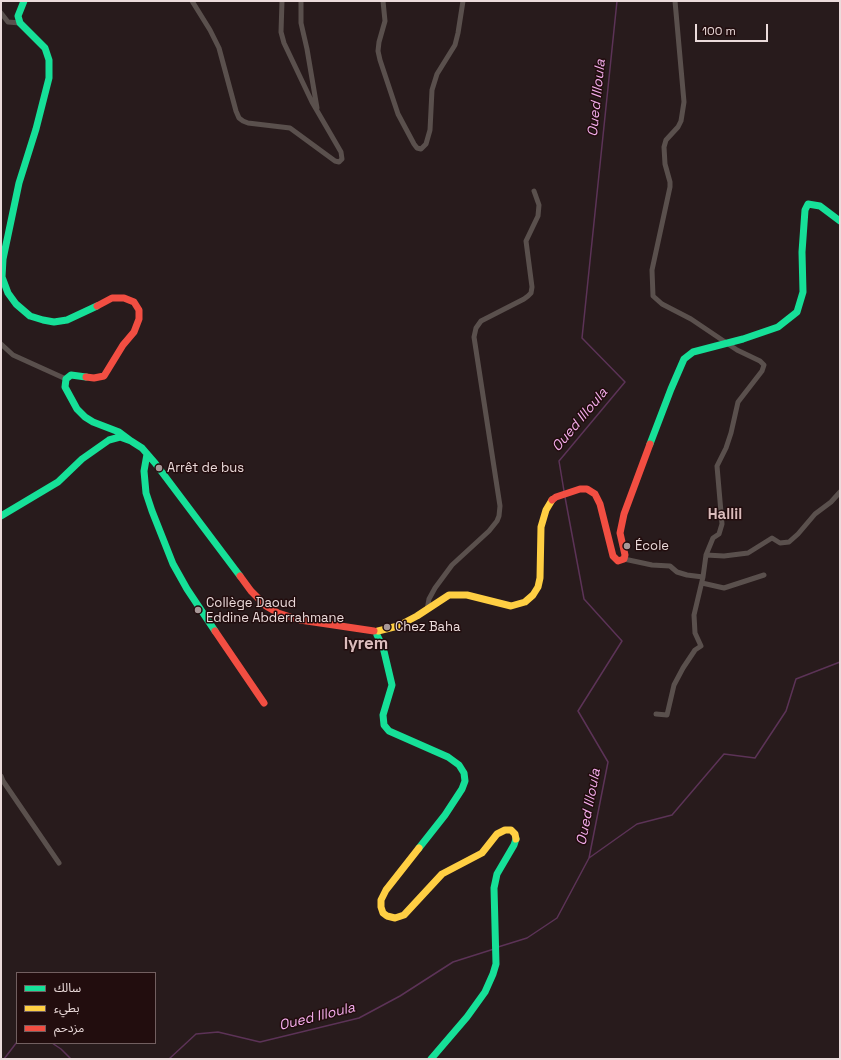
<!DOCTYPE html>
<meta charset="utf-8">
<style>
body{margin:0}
#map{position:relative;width:841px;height:1060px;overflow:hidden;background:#281b1c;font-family:"Space Grotesk","Noto Sans Arabic",sans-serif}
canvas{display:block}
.frame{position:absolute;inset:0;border:2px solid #ebdbdb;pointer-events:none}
.legend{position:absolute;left:16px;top:972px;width:140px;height:72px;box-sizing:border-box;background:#220d0e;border:1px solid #725f60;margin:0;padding:5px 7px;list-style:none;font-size:12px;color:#ebdbdb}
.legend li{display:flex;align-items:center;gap:8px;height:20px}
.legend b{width:20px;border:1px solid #725f60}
.scale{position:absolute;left:695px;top:24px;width:73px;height:18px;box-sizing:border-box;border:2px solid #ebdbdb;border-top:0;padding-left:5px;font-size:12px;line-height:14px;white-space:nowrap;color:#ebdbdb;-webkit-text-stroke:3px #220d0e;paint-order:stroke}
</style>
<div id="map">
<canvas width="841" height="1060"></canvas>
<div class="frame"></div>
<ul class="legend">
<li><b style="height:5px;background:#16e098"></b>سالك</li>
<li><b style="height:5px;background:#ffcf43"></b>بطيء</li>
<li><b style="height:5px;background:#f24e42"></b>مزدحم</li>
</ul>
<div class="scale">100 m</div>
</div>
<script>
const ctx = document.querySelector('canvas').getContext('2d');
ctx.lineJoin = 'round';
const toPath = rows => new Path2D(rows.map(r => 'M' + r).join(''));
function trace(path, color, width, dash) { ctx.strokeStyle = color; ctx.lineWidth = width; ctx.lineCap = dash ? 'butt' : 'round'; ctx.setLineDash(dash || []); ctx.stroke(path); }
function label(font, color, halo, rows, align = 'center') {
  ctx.font = font + ' "Space Grotesk",sans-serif'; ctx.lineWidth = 3; ctx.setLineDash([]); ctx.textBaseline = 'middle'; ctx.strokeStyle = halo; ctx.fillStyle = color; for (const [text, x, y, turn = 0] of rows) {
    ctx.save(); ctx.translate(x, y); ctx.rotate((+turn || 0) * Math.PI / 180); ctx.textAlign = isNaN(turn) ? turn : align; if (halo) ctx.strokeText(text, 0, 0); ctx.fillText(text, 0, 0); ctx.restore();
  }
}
const stream = toPath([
 [564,491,559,461,625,382,582,338,617,1],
 [565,497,584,599,622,641,578,711,608,762,589,858],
 [498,947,527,938,557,918,589,858,637,824,672,815,724,754,755,758,786,711,796,679,840,662],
 [52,1043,61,1049,71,1059],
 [4,1059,17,1042],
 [169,1059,196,1034,218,1032,260,1042,359,1018,400,996,453,962,494,949]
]);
const street = toPath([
 [192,1,210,30,219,48,236,111,239,118,243,121,248,123,290,128,335,161,339,162,342,159,341,152,312,102,284,43,281,32,282,1],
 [301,1,301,23,307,49,317,108],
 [383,1,385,21,379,42,378,51,380,60,398,114,414,144,417,148,421,149,426,144,430,130,432,90,437,74,455,45,458,33,463,1],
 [1,13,8,22,20,23],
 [1,344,13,355,66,379],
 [706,555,724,556,748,553,772,538,780,543,789,542,798,534,815,514,831,502,840,492],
 [624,559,652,565,670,566,677,572,687,575,703,577,706,555,713,538,719,534,722,524,717,466,726,448,731,433,738,402,762,371,764,365,760,361,737,350,691,319,662,304,653,296,652,270,670,187,670,182,665,164,664,147,666,140,678,127,681,121,684,102,675,1],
 [702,583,724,588,764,575],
 [427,610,429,599,435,588,452,565,489,531,497,521,499,516,500,506,474,337,476,328,481,321,524,299,528,296,531,293,532,287,526,241,538,216,539,205,534,191],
 [656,714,667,715,674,685,683,668,695,650,701,646,695,633,694,615,703,577],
 [1,776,3,781,59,863]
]);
const fast = toPath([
 [24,1,18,16,20,23,45,48,49,60,49,78,36,129,19,183,3,259,2,277,8,293,16,304,30,316,43,320,54,322,67,320,97,306],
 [86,377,71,375,66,379,65,387,77,409,85,417,93,422,119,432,131,441],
 [650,444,671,389,684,359,693,352,743,339,778,327,797,312,803,292,802,252,805,210,808,204,820,206,840,221],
 [147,454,144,471,146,493,152,511,173,564,187,589,215,631],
 [1,516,58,482,82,459,109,440,120,437,131,441,142,448,155,463,240,576],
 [377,635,383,647,392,685,383,715,384,725,389,731,448,757,459,765,464,773,465,781,462,789,445,815,419,848],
 [431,1059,467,1017,485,992,493,974,496,964,494,888,497,874,514,845,516,839]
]);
const slow = toPath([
 [378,631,398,626,417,616,449,595,467,595,511,606,525,602,533,595,538,587,540,578,541,527,546,510,552,500],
 [419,848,386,890,381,900,381,907,383,913,387,916,395,918,404,915,442,874,482,853,497,834,505,830,511,830,515,834,516,839]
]);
const jam = toPath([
 [86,377,94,378,104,376,123,345,134,332,139,319,139,310,134,302,124,298,112,298,97,306],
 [552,500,556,497,580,489,587,489,595,494,600,504,613,556,618,561,624,559,625,555,620,533,624,514,650,444],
 [240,576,251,591,266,606,278,613,300,620,374,631],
 [215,631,264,703]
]);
const markers = [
 [159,468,4,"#a79898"],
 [627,546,4,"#a79898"],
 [198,610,4,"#a79898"],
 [387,627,4,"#a79898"]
];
const poiNames = [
 ["Arrêt de bus",167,468],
 ["École",635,546],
 ["Collège Daoud",206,603],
 ["Eddine Abderrahmane",206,618],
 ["Chez Baha",395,627]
];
const waterNames = [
 ["Oued Illoula",597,98,-84],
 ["Oued Illoula",580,420,-50],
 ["Oued Illoula",589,807,-79],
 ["Oued Illoula",317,1017,-14]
];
const quarterNames = [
 ["Hallil",725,515]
];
const districtNames = [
 ["Iγrem",366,644]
];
trace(stream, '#5c3357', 1.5);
trace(street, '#5a504d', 5);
trace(fast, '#16e098', 7);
trace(slow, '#ffcf43', 7);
trace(jam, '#f24e42', 7);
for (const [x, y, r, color] of markers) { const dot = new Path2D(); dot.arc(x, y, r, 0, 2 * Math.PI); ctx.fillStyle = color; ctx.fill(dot); trace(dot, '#220d0e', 1.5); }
label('13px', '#ebdbdb', '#220d0e', poiNames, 'left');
label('italic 14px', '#f4adec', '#220d0e', waterNames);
label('bold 15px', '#dbbcbc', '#220d0e', quarterNames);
label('bold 17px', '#dbbcbc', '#220d0e', districtNames);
</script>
